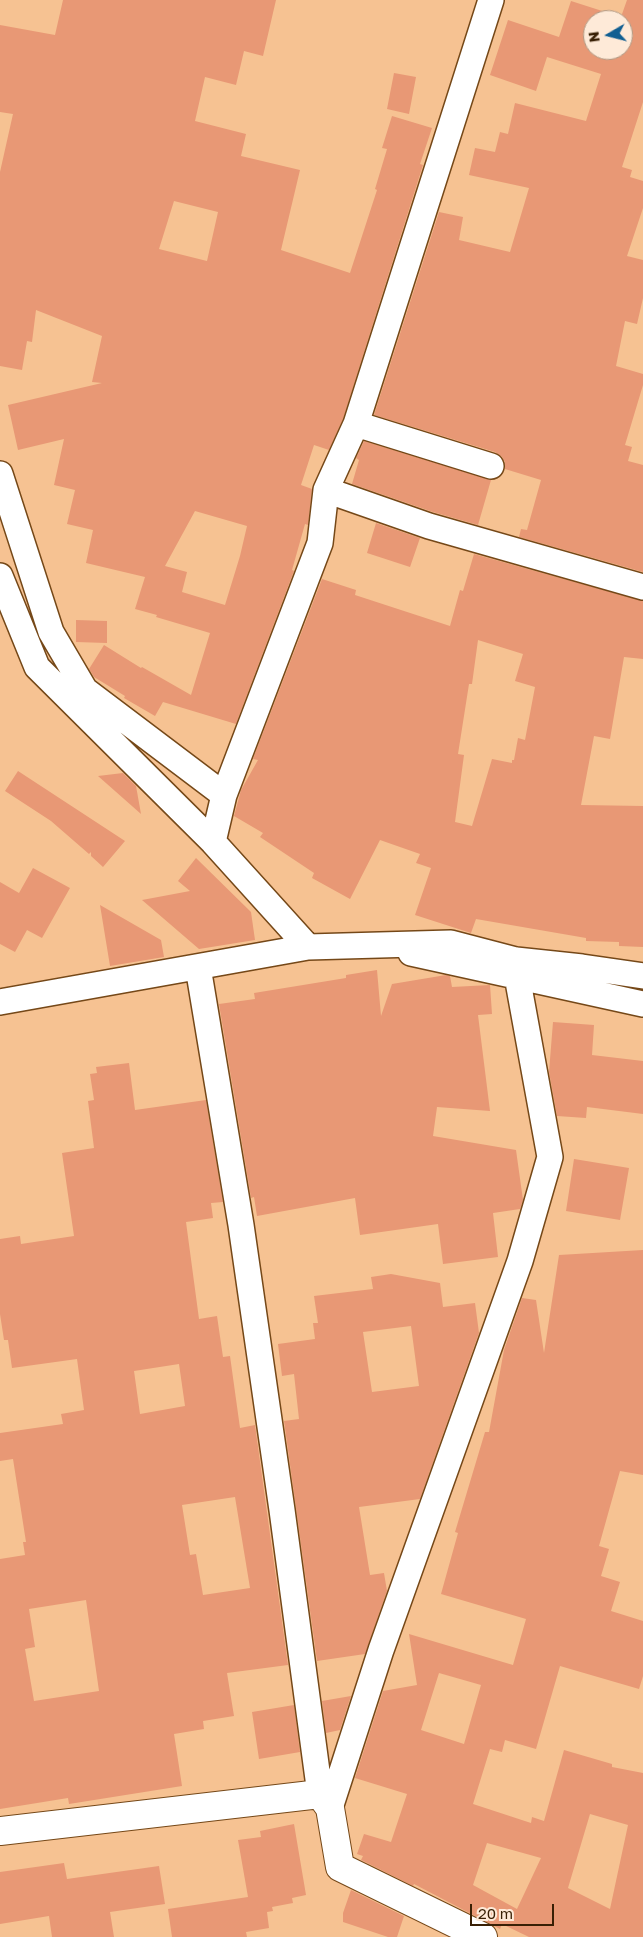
<!DOCTYPE html>
<style>
body{margin:0}
#map{position:relative;width:643px;height:1937px;overflow:hidden;background:#f6c292;font-family:"Golos Text",sans-serif}
canvas{display:block}
.north{position:absolute;left:583px;top:10px;width:50px;height:50px;box-sizing:border-box;background:#feead8;border:1px solid #af9984;border-radius:50%;rotate:262deg;font-size:14px;font-weight:700;line-height:20px;text-align:center;color:#392005}
.north::after{content:'';display:block;margin:auto;width:18px;height:22px;background:#115f92;clip-path:polygon(50% 0,100% 100%,50% 72%,0 100%)}
.scale{position:absolute;left:470px;top:1904px;width:84px;height:22px;box-sizing:border-box;border:2px solid #392005;border-top:0;padding-left:6px;font-size:15px;line-height:18px;white-space:nowrap;color:#392005;-webkit-text-stroke:4px #feead8;paint-order:stroke}
</style>
<div id="map">
<canvas width="643" height="1937"></canvas>
<div class="north">N</div>
<div class="scale">20 m</div>
</div>
<script>
const ctx = document.querySelector('canvas').getContext('2d');
ctx.lineJoin = 'round';
function paint(path, color) { ctx.fillStyle = color; ctx.fill(path, 'evenodd'); }
const toPath = rows => new Path2D(rows.map(r => 'M' + r).join(''));
function trace(path, color, width, dash) { ctx.strokeStyle = color; ctx.lineWidth = width; ctx.lineCap = dash ? 'butt' : 'round'; ctx.setLineDash(dash || []); ctx.stroke(path); }
const building = toPath([
 [63,0,276,0,263,56,244,51,236,85,205,77,195,121,246,134,241,156,300,170,281,250,350,273,377,190,375,189,387,149,382,148,392,116,432,128,420,164,423,165,343,419,329,450,314,445,301,485,312,489,308,525,305,524,292,570,294,571,236,724,163,702,155,716,124,698,125,696,94,677,89,669,104,645,141,668,142,667,191,695,210,633,156,617,157,615,135,609,145,577,86,563,93,530,67,524,75,490,54,485,64,439,18,450,8,405,102,383,92,382,102,336,36,310,32,342,27,341,22,370,0,366,0,172,13,114,0,112,0,25,55,35],
 [174,201,218,212,207,261,159,249],
 [195,511,247,526,240,556,225,605,182,592,187,572,165,566],
 [627,0,643,0,643,102,622,167,632,170,630,177,643,181,643,208,627,256,643,260,643,298,637,324,625,321,616,366,643,374,643,385,625,445,632,447,628,461,643,465,643,572,519,537,521,529,527,530,541,480,505,469,505,462,502,457,495,452,374,415,439,212,463,217,459,240,510,252,529,188,469,175,475,148,495,152,500,132,508,134,515,103,586,121,601,74,547,57,536,91,490,75,508,20,559,37,571,1,621,17],
 [593,20,623,20,623,50,593,50],
 [394,73,416,77,409,114,387,109],
 [364,441,491,480,478,525,433,512,352,484,359,460,356,458],
 [376,523,420,538,410,567,367,553],
 [474,554,643,601,643,659,624,657,610,739,594,736,581,805,643,806,643,947,619,946,619,942,586,941,586,938,476,919,471,933,415,915,431,868,416,863,420,854,380,840,350,899,312,878,314,873,260,837,263,833,234,816,241,790,258,760,253,759,254,756,322,579,356,590,355,595,450,626,460,590,463,591],
 [478,640,523,654,515,681,535,687,525,740,518,738,514,760,512,760,512,763,492,759,472,826,455,822,464,755,458,754,469,684,472,684],
 [76,620,107,621,107,643,76,642],
 [18,771,125,841,103,867,91,856,91,852,89,854,51,821,5,791],
 [123,773,136,786,141,814,98,776],
 [196,858,251,912,255,940,199,949,142,900,190,891,178,881],
 [33,868,70,888,42,938,27,930,15,952,0,944,0,882,19,893],
 [100,905,161,940,164,957,110,966],
 [377,970,381,1016,392,984,446,975,450,976,452,987,490,985,492,1014,478,1015,490,1111,437,1107,433,1136,516,1150,523,1200,520,1209,493,1213,498,1257,443,1264,438,1224,360,1235,355,1198,257,1216,254,1197,251,1198,219,1004,255,999,254,993,346,978,346,975],
 [553,1022,594,1025,592,1055,643,1061,643,1114,587,1107,586,1118,557,1116,549,1072],
 [129,1063,135,1110,206,1100,223,1202,211,1203,213,1218,186,1222,199,1319,217,1316,223,1357,230,1356,240,1428,255,1425,288,1665,227,1673,234,1716,203,1721,204,1729,174,1734,182,1786,69,1804,68,1798,0,1809,0,1559,25,1555,23,1542,26,1542,13,1459,0,1461,0,1433,63,1424,61,1414,84,1410,77,1359,12,1368,8,1340,4,1340,0,1314,0,1239,20,1236,21,1244,74,1236,62,1153,94,1148,88,1101,94,1100,90,1074,97,1073,96,1067],
 [179,1364,185,1406,140,1414,134,1371],
 [235,1497,250,1588,203,1595,196,1554,190,1555,182,1505],
 [86,1600,99,1691,34,1701,25,1649,35,1647,29,1609],
 [574,1159,629,1168,620,1220,566,1211],
 [643,1250,643,1475,620,1471,599,1546,609,1549,601,1576,620,1582,611,1611,643,1621,643,1676,639,1689,560,1666,536,1749,505,1740,502,1752,490,1749,473,1804,531,1823,532,1817,544,1821,564,1750,612,1764,612,1767,643,1773,643,1937,529,1937,502,1924,500,1929,414,1884,413,1886,361,1860,363,1856,357,1854,364,1834,391,1842,407,1794,355,1778,383,1691,417,1685,409,1634,513,1665,526,1619,441,1594,458,1533,455,1532,485,1432,489,1432,504,1350,522,1298,536,1300,544,1353,559,1255],
 [439,1673,481,1685,464,1744,421,1730],
 [590,1814,628,1825,610,1909,568,1888],
 [487,1843,541,1858,517,1909,473,1885],
 [391,1274,440,1283,443,1307,475,1303,479,1333,420,1499,359,1507,370,1575,384,1573,387,1591,365,1654,317,1661,284,1421,299,1419,294,1374,282,1376,278,1344,315,1339,313,1323,318,1323,314,1296,373,1289,371,1277],
 [411,1326,419,1386,372,1392,363,1332],
 [351,1696,340,1730,326,1733,322,1701],
 [294,1705,300,1752,259,1759,252,1712],
 [294,1824,306,1895,292,1898,293,1903,272,1907,273,1911,267,1912,269,1928,246,1932,247,1937,172,1937,168,1909,248,1897,238,1840,261,1837,260,1831],
 [64,1863,67,1879,159,1866,165,1904,110,1912,114,1937,52,1937,49,1916,0,1924,0,1872],
 [351,1890,404,1916,397,1937,388,1937,343,1922,343,1913]
]);
const minor = toPath([
 [356,424,491,466],
 [0,474,51,632,85,690,224,795],
 [326,490,429,526,643,587],
 [0,576,37,667,213,842,308,947],
 [213,842,224,795,320,543,326,490,356,424,491,0],
 [411,953,643,1004],
 [198,967,241,1225,282,1510,320,1794],
 [0,1002,308,947,451,943,516,960,582,967,643,976],
 [330,1808,381,1650,520,1261,550,1157,517,976,516,960]
]);
const tertiary = toPath([
 [0,1831,320,1794,330,1808,340,1867,483,1937]
]);
paint(building, '#e89875');
trace(minor, '#754818', 28);
trace(tertiary, '#754818', 30);
trace(minor, '#fff', 25);
trace(tertiary, '#fff', 28);
</script>
